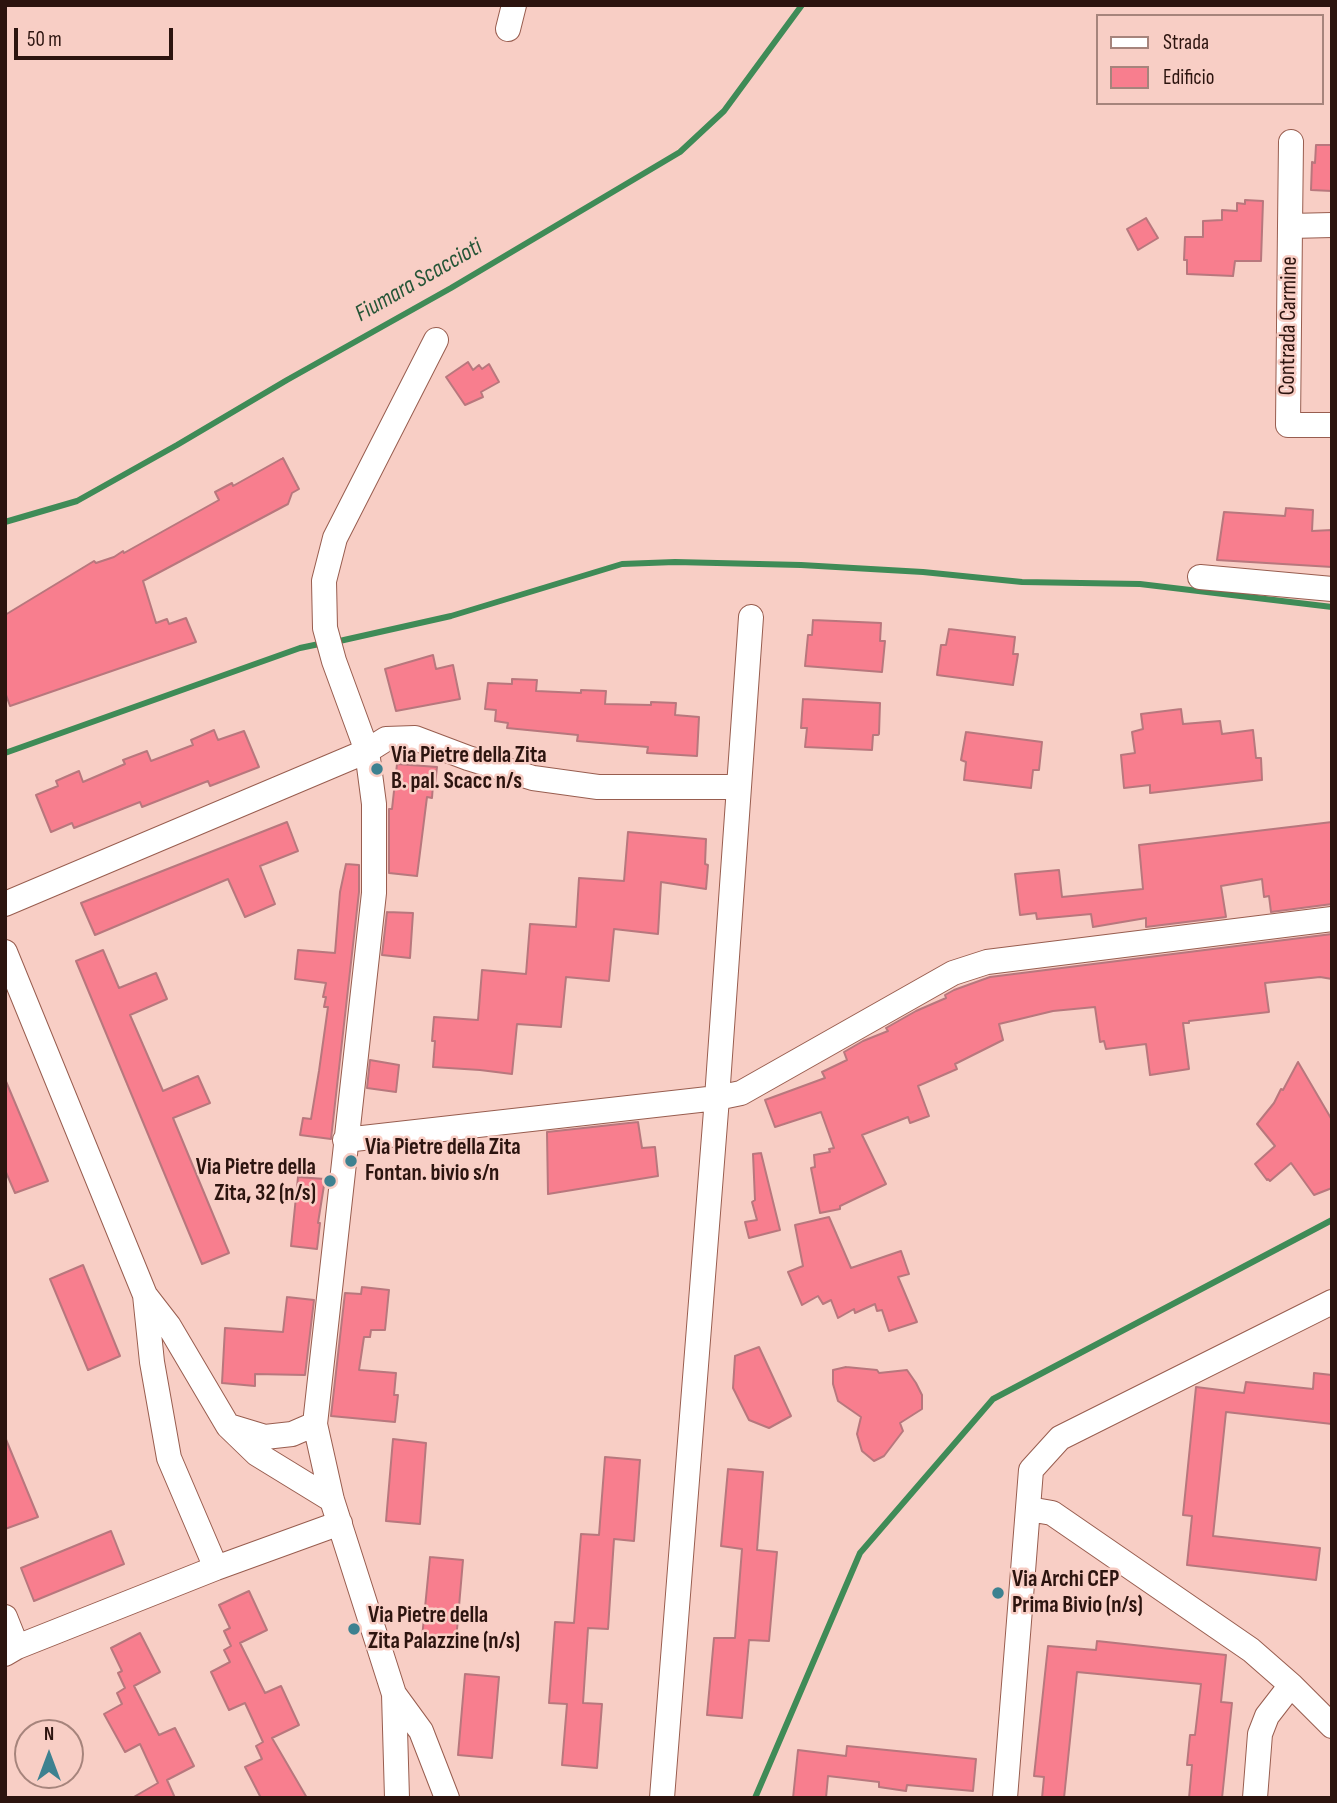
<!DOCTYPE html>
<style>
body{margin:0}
#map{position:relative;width:1337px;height:1803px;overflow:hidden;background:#f8cec5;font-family:"Sofia Sans Condensed",sans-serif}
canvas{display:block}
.frame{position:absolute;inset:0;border:7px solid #2c140f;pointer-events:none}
.legend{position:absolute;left:1096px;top:14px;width:228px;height:91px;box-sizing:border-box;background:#f8cec5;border:2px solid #a6847c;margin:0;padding:9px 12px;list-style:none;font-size:21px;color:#2c140f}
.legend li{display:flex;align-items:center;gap:14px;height:35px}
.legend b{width:35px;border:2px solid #a6847c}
.north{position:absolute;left:14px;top:1719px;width:70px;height:70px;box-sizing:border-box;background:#f8cec5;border:2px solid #a6847c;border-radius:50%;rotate:0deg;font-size:19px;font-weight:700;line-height:28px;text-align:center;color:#2c140f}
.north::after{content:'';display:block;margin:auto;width:24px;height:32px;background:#3d8190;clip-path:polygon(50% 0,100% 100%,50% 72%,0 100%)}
.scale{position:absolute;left:14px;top:28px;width:159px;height:32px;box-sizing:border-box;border:4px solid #2c140f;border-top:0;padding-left:9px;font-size:21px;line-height:24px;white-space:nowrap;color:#2c140f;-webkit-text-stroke:5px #f8cec5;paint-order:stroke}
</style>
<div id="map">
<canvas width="1337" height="1803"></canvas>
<div class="frame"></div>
<ul class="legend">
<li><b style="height:9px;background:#fff"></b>Strada</li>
<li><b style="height:19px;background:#f87e8e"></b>Edificio</li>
</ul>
<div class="north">N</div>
<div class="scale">50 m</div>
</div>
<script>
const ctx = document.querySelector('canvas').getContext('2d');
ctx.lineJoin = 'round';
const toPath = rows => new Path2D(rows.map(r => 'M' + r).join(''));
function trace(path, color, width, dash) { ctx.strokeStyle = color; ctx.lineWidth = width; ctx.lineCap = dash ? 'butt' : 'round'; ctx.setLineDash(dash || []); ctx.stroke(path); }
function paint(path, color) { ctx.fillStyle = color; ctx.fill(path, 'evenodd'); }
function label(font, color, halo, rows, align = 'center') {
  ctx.font = font + ' "Sofia Sans Condensed",sans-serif'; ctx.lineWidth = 5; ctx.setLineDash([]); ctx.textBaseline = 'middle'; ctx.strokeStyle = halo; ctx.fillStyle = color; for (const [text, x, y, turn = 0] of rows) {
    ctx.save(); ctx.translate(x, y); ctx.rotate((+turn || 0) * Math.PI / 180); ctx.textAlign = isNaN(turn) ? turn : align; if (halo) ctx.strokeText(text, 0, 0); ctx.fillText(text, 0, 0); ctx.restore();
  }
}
const stream = toPath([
 [5,522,77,501,177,445,287,380,451,288,680,152,724,111,802,5],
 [335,642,451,616,622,564,675,562,801,565,923,572,1022,582,1140,584,1332,607],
 [5,753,300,648,324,643],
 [755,1798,860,1553,993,1399,1332,1220]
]);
const building = toPath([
 [1316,145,1332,145,1332,191,1311,190,1312,162,1315,163,1316,145],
 [1245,200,1263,201,1261,261,1235,261,1233,276,1187,274,1187,260,1184,260,1185,237,1203,237,1203,221,1222,220,1222,210,1237,211,1237,203,1245,204,1245,200],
 [1146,218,1158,238,1138,250,1127,229,1146,218],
 [468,362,473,370,479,365,482,369,489,364,499,382,481,392,483,397,465,405,446,377,468,362],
 [283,458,299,489,292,493,288,504,143,581,156,623,167,619,169,624,186,618,196,642,10,706,5,692,5,615,94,561,96,563,114,557,123,551,124,553,219,500,215,492,232,483,233,486,283,458],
 [1286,508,1313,510,1312,531,1332,530,1332,567,1217,560,1224,512,1285,516,1286,508],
 [813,620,881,623,880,641,885,641,882,672,805,666,808,635,812,635,813,620],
 [949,629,1015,637,1013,654,1018,654,1013,685,937,675,941,645,946,645,949,629],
 [433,655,436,669,453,665,460,699,396,711,385,669,433,655],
 [512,679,537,680,536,691,581,693,581,690,606,691,605,704,651,705,651,702,676,703,675,715,699,717,697,756,647,753,648,747,577,741,578,735,507,728,508,723,495,721,496,710,485,709,488,683,512,684,512,679],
 [803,699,880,703,879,734,878,735,873,735,872,750,805,747,807,728,801,728,803,699],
 [1181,709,1183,724,1220,721,1222,734,1253,730,1256,758,1261,758,1262,780,1150,793,1150,785,1124,788,1121,755,1135,753,1132,732,1143,729,1141,714,1181,709],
 [214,730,218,740,244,731,259,767,210,786,208,781,142,807,140,802,74,828,72,823,51,832,36,795,58,786,56,781,79,771,83,782,125,764,123,760,147,751,151,761,193,745,191,740,214,730],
 [966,732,1042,742,1039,770,1033,770,1031,788,964,780,966,762,961,760,966,732],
 [397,764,437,767,435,785,433,784,432,798,427,797,417,876,389,873,389,809,392,809,397,764],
 [287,822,298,851,260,866,275,904,245,917,228,879,95,935,81,903,287,822],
 [1332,822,1332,904,1271,912,1269,896,1264,897,1262,879,1221,886,1226,917,1146,927,1146,918,1093,927,1091,914,1037,919,1036,913,1020,915,1015,874,1059,870,1062,897,1143,889,1139,845,1332,822],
 [628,832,706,839,705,864,708,865,706,889,661,882,658,934,614,929,609,981,566,977,561,1027,517,1024,512,1074,480,1070,433,1067,435,1041,432,1041,434,1017,478,1020,482,970,526,974,530,924,576,927,579,878,624,881,628,832],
 [346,864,359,865,359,892,331,1139,300,1135,303,1118,311,1119,319,1071,328,1007,324,1007,326,997,323,997,326,983,295,979,298,950,335,953,340,892,346,864],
 [387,912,413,913,410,958,382,955,387,912],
 [1332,934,1332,979,1320,977,1265,983,1269,1012,1189,1021,1189,1023,1183,1023,1189,1069,1150,1075,1146,1044,1106,1049,1104,1041,1100,1042,1095,1007,1053,1011,999,1024,1003,1040,955,1064,957,1069,918,1086,929,1116,910,1123,908,1117,862,1135,886,1184,840,1206,840,1209,820,1213,811,1168,815,1167,814,1155,830,1152,829,1149,834,1148,821,1112,775,1127,765,1100,825,1078,822,1072,847,1060,844,1052,863,1041,888,1031,886,1028,916,1011,946,998,945,995,954,990,990,977,1332,934],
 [103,950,119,988,156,973,167,999,130,1015,163,1091,198,1076,210,1103,173,1118,229,1253,202,1264,76,961,103,950],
 [370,1060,399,1065,396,1092,367,1088,370,1060],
 [1298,1062,1332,1120,1332,1188,1314,1195,1291,1163,1270,1181,1268,1179,1267,1180,1255,1164,1275,1146,1257,1124,1274,1103,1281,1089,1283,1090,1298,1062],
 [5,1079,48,1181,15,1193,5,1170,5,1079],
 [638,1122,642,1148,655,1147,658,1176,548,1194,547,1132,638,1122],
 [761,1153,780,1230,749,1238,745,1222,757,1220,752,1202,755,1200,753,1154,761,1153],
 [298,1177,325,1179,318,1223,320,1223,317,1249,291,1246,298,1177],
 [829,1217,851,1268,901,1251,909,1274,898,1277,917,1322,889,1331,882,1310,877,1311,875,1304,855,1313,854,1309,838,1318,831,1300,823,1304,818,1296,802,1305,788,1272,803,1266,795,1225,829,1217],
 [83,1265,120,1356,88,1370,50,1279,83,1265],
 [362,1287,389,1290,385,1330,371,1330,370,1337,364,1337,359,1370,396,1373,394,1395,398,1395,395,1422,331,1416,345,1293,361,1294,362,1287],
 [287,1297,314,1300,305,1375,255,1374,255,1386,222,1383,225,1328,283,1332,287,1297],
 [759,1347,791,1416,769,1428,749,1420,733,1388,735,1356,759,1347],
 [846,1367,877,1370,879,1373,907,1370,916,1383,922,1395,922,1409,900,1423,903,1431,884,1456,874,1461,862,1451,857,1434,861,1417,838,1401,833,1384,833,1370,846,1367],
 [1314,1373,1332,1375,1332,1424,1226,1412,1213,1536,1320,1548,1316,1580,1187,1565,1192,1516,1183,1515,1196,1387,1244,1393,1246,1382,1313,1389,1314,1373],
 [5,1437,38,1517,5,1529,5,1437],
 [393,1439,426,1443,420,1524,386,1521,393,1439],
 [605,1457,640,1460,634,1541,614,1539,608,1629,588,1628,583,1703,602,1704,597,1768,562,1765,567,1704,549,1703,555,1622,574,1623,581,1534,599,1535,605,1457],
 [728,1469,763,1472,757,1550,777,1552,769,1641,749,1640,742,1718,707,1715,714,1638,735,1638,742,1549,721,1546,728,1469],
 [111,1531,124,1564,34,1601,21,1568,111,1531],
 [430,1557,463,1560,456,1641,422,1638,430,1557],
 [249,1591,267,1630,240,1643,265,1693,281,1686,299,1725,272,1738,307,1798,261,1798,245,1767,262,1759,256,1746,263,1742,245,1703,229,1710,211,1672,230,1662,224,1650,231,1646,224,1631,230,1628,219,1605,249,1591],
 [140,1633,160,1672,134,1686,159,1735,175,1728,194,1766,167,1780,175,1798,132,1798,158,1783,140,1744,125,1752,104,1714,122,1704,117,1693,125,1688,118,1673,122,1671,111,1648,140,1633],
 [1097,1641,1226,1655,1221,1702,1232,1703,1222,1798,1189,1798,1192,1765,1187,1765,1190,1735,1195,1735,1201,1684,1077,1672,1064,1798,1042,1798,1044,1777,1034,1776,1048,1646,1096,1650,1097,1641],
 [465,1674,499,1677,492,1758,458,1755,465,1674],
 [847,1746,976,1759,973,1791,907,1785,906,1791,879,1787,879,1782,828,1776,826,1798,793,1798,798,1750,846,1756,847,1746]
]);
const minor = toPath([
 [508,29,514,5],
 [1332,225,1290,226,1288,425,1332,425],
 [1290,226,1291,142],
 [1200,577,1332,589],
 [5,904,367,751,334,661,325,628,324,581,335,538,436,340],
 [5,952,145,1295,169,1326,228,1426,257,1454,332,1500],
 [345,1140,717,1098,741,1093,953,973,987,962,1332,919],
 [145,1295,152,1362,169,1458,216,1568],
 [232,1427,265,1437,292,1434,315,1424],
 [1029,1509,1052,1513,1251,1650,1291,1685,1332,1726],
 [5,1617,17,1647],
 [5,1654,17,1647,216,1568,340,1523],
 [394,1694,421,1731,447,1798],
 [397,1798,394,1694,332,1500,315,1424,374,893,374,804,367,751,386,739,415,738,468,758,533,778,598,787,738,787],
 [662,1798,717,1098,751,617],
 [1005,1798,1031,1470,1060,1438,1332,1302],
 [1255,1798,1260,1734,1267,1716,1291,1685]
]);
const markers = [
 [377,769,7,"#3d8190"],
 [351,1161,7,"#3d8190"],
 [330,1181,7,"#3d8190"],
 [998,1593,7,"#3d8190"],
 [354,1629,7,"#3d8190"]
];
const streetNames = [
 ["Contrada Carmine",1289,326,-89]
];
const poiNames = [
 ["Via Pietre della Zita",391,756],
 ["B. pal. Scacc n/s",391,782],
 ["Via Pietre della Zita",365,1148],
 ["Fontan. bivio s/n",365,1174],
 ["Via Pietre della",316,1168,"right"],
 ["Zita, 32 (n/s)",316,1194,"right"],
 ["Via Archi CEP",1012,1580],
 ["Prima Bivio (n/s)",1012,1606],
 ["Via Pietre della",368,1616],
 ["Zita Palazzine (n/s)",368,1642]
];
const waterNames = [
 ["Fiumara Scaccioti",419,281,-30]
];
trace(stream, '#3f8b57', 6);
paint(building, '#f87e8e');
trace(building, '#b8777d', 2);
trace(minor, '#985d4f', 26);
trace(minor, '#fff', 24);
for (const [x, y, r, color] of markers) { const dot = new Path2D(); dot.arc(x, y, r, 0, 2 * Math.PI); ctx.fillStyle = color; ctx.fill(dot); trace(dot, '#f8cec5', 2.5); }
label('23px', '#2c140f', '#f8cec5', streetNames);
label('bold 23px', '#2c140f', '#f8cec5', poiNames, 'left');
label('italic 24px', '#265537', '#f8cec5', waterNames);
</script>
